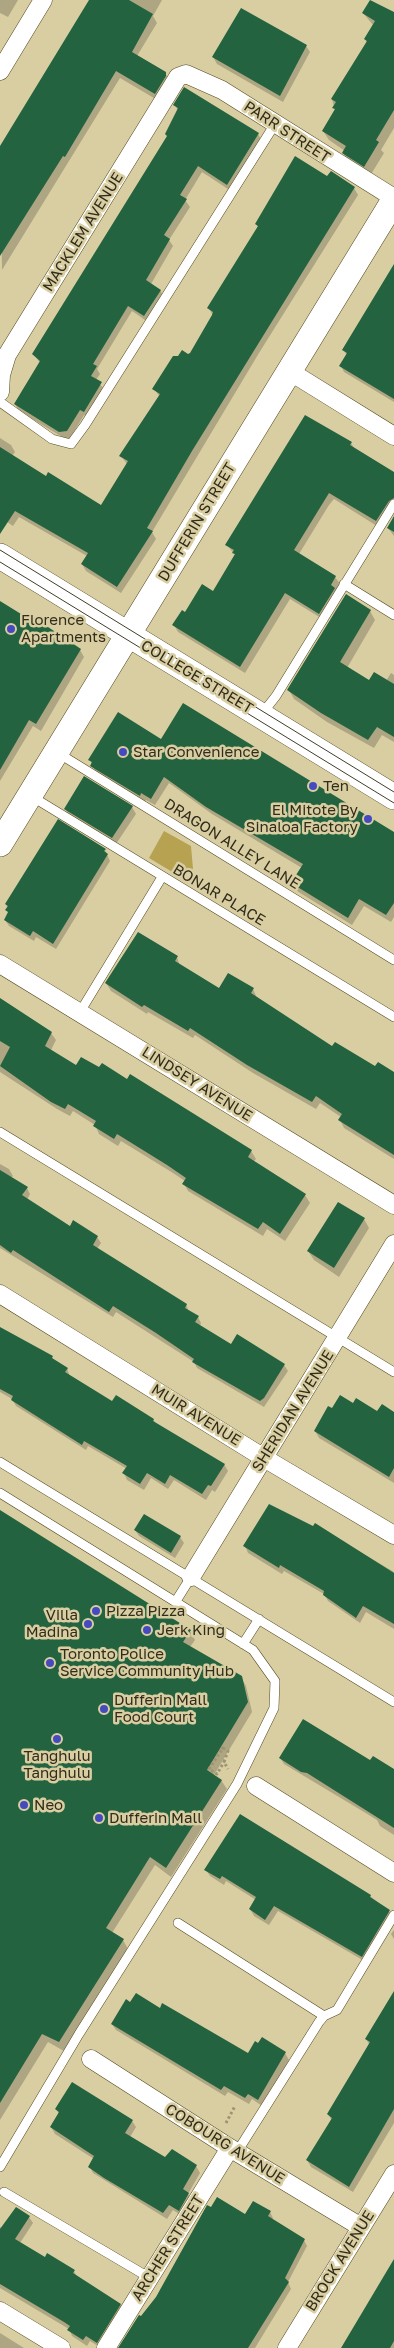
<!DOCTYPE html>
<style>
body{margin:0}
canvas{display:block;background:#d9cea2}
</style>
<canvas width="394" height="2348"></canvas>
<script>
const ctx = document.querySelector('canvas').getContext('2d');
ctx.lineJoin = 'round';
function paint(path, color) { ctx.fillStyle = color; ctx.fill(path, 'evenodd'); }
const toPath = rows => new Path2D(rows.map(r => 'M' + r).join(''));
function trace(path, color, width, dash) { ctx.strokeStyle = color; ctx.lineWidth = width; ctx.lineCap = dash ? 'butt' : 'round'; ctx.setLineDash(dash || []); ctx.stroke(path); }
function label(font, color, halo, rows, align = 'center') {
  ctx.font = font + ' "Golos Text",sans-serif'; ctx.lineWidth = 5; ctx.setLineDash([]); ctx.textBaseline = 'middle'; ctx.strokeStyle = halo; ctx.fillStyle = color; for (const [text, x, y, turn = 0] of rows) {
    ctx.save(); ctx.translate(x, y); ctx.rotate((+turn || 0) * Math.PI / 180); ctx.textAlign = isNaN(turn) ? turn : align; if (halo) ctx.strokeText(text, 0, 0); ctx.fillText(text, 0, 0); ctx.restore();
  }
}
const green = toPath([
 [164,831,191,846,193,869,174,873,149,858]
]);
const shadow = toPath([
 [0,0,18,0,8,17,0,13],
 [90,0,162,0,153,16,157,23,137,56,165,73,170,81,159,101,120,78,2,270,0,150],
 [372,1,394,14,394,128,381,150,384,153,370,176,349,163,343,153,345,151,329,140,323,131,335,111,332,99,367,43,365,39,373,25,363,13],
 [306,46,310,52,283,102,217,64,213,57],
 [175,105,258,134,262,141,231,191,202,172,185,200,190,207,169,240,173,246,151,284,160,290,164,297,148,322,132,311,97,369,100,374,96,380,105,390,88,418,84,415,70,438,64,438,19,411,15,404,40,363,34,354,168,136,178,111],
 [327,178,354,188,358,195,259,353,152,532,156,539,121,593,86,571,82,564,87,556,19,517,13,526,0,517,0,438,11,445,15,452,12,456,46,477,102,507,127,464,121,456,160,397,154,389,191,353,213,316,209,308,259,228,256,224],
 [394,267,394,402,344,372,341,366,347,356,344,350],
 [351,443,354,448,394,474,394,507,380,528,334,499,329,505,299,554,335,577,340,584,336,591,339,596,324,620,290,599,245,673,178,632,174,625,185,613,213,593,235,555,227,545],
 [394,518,394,536,388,528],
 [0,602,35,624,36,621,80,650,84,657,41,731,33,726,0,781],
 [370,611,375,620,347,668,369,682,386,681,391,673,394,675,394,742,382,735,374,748,327,722,294,699,289,690],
 [161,741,394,833,394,917,391,922,364,906,352,925,297,891,292,883,302,868,212,814,169,783,155,805,146,800,144,803,96,773,90,760],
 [132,807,136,814,116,844,69,815,65,809],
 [105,850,110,861,56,949,36,937,34,941,9,926,5,920,9,914,6,904],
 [177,957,180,966,219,990,253,989,257,998,332,1048,376,1068,394,1073,394,1159,344,1128,340,1120,341,1117,320,1103,316,1109,253,1073,195,1035,193,1038,148,1012,147,1014,111,991,106,983],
 [0,1000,51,1033,56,1040,51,1050,76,1067,251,1151,256,1159,253,1162,305,1195,310,1203,285,1241,267,1229,263,1236,188,1191,184,1184,185,1181,173,1173,121,1141,118,1146,99,1134,95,1125,73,1111,70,1116,57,1109,0,1072],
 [0,1164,9,1169,13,1176,11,1178,27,1188,30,1194,27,1200,70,1227,97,1237,101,1243,97,1249,186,1304,189,1312,198,1317,201,1323,200,1326,231,1345,284,1365,288,1371,264,1407,197,1368,194,1362,116,1312,113,1317,0,1248],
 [364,1219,369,1228,339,1277,314,1260,308,1251],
 [0,1328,67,1368,70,1377,113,1403,153,1419,156,1424,224,1464,228,1471,215,1492,212,1490,206,1500,174,1480,168,1489,151,1478,144,1490,127,1480,124,1473,127,1469,88,1446,86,1450,16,1406,12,1399,0,1392],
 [354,1405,394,1424,394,1483,319,1438,315,1431,332,1410],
 [0,1512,190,1631,195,1640,190,1647,241,1677,246,1686,252,1712,214,1775,221,1780,227,1789,171,1877,155,1865,112,1933,123,1940,128,1949,64,2051,48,2042,0,2120],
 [315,1525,394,1572,394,1629,366,1612,360,1623,328,1601,324,1594,284,1571,282,1574,248,1553,245,1546,313,1528],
 [135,1530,180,1537,184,1543,175,1558,139,1536],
 [280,1758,394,1776,394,1835,380,1826,377,1820,364,1812,284,1764],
 [206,1870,370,1896,389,1911,393,1917,366,1962,278,1911,269,1925,254,1916,250,1909,256,1900,226,1881,224,1885,210,1876],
 [394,1930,394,1939,391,1934],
 [394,1997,394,2123,353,2192,311,2167,307,2160,332,2121,328,2114,369,2044,366,2039],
 [131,2003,160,2010,248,2055,285,2053,289,2060,262,2106,252,2099,249,2104,228,2092,225,2096,116,2030,112,2024],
 [56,2109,132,2121,136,2127,130,2137,165,2159,172,2151,196,2166,200,2173,188,2194,192,2200,182,2216,173,2210,167,2219,93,2173,90,2167,94,2159,55,2134,51,2127,59,2114],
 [270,2212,273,2218,272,2220,304,2240,307,2246,288,2282,291,2289,255,2348,120,2348,142,2318,246,2216],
 [29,2217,33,2223,20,2243,45,2259,74,2271,77,2277,120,2304,124,2311,101,2348,90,2341,87,2346,72,2336,69,2329,0,2288,0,2227,4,2229],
 [394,2265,394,2348,342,2348],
 [0,2333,24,2348,0,2348]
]);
const building = toPath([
 [89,0,129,0,153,14,132,52,166,72,166,76,155,94,116,71,65,157,63,156,0,256,0,146],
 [370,0,394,12,394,110,376,140,379,142,364,167,342,153,346,146,322,131,335,109,332,108,336,102,331,99,367,41,364,39,375,21,362,13],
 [241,8,307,45,280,96,212,57],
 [184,87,259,133,227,185,198,166,180,195,187,199,164,235,170,239,146,280,161,290,144,316,128,306,93,364,97,366,91,376,102,382,84,412,80,410,67,431,59,432,14,404,40,361,32,354,167,136,165,134,178,108,173,105],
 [295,156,327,176,331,171,355,187,192,451,147,528,153,531,117,587,81,564,88,553,15,511,0,534,0,447,46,476,48,472,101,505,128,461,119,456,160,394,152,389,173,356,178,356,182,350,188,354,190,353,212,315,213,312,207,308,212,300,258,226,255,224],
 [394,264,394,399,339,366,347,353,342,350],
 [305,415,352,442,350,445,394,472,394,498,389,501,376,521,329,493,294,550,336,576,331,585,335,588,319,614,285,593,240,667,172,625,182,610,185,612,202,584,213,591,235,554,232,553,234,550,225,545],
 [394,516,394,532,387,528],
 [346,594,371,610,340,662,369,680,374,672,394,684,394,737,377,727,368,740,321,713,287,690],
 [0,601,34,622,36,619,81,649,36,724,29,720,0,770],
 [183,703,394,832,394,903,386,915,359,899,348,918,291,883,303,864,206,807,164,777,151,799,141,793,140,796,90,766,92,762,88,760,118,712,161,739],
 [84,776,133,806,112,838,64,809],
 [58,819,106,849,104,851,108,854,53,944,33,931,30,936,4,920,8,912,5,910,8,906,5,904],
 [138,932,178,956,175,961,219,988,228,973,254,988,251,993,332,1046,335,1042,375,1066,378,1062,394,1072,394,1155,338,1120,342,1114,316,1096,312,1102,247,1065,190,1028,188,1031,144,1005,142,1007,105,983],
 [0,998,52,1032,45,1046,76,1065,81,1057,99,1067,102,1063,127,1079,130,1074,252,1150,248,1157,306,1194,280,1234,263,1222,258,1229,204,1197,182,1184,186,1178,167,1165,117,1134,114,1139,93,1126,96,1121,68,1104,65,1109,51,1102,0,1066,10,1047,0,1041],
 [0,1170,28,1187,22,1195,70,1226,73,1220,98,1236,93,1245,187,1304,185,1308,199,1316,195,1322,231,1344,237,1334,285,1364,264,1398,260,1401,211,1373,192,1362,194,1359,156,1333,113,1306,109,1312,13,1250,11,1253,0,1245],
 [338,1202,365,1218,334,1268,307,1251],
 [0,1327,53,1356,52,1358,68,1368,65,1372,112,1401,116,1395,154,1419,153,1421,225,1464,211,1486,208,1485,202,1494,170,1475,165,1484,147,1473,140,1484,122,1473,127,1466,84,1441,82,1445,11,1400,13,1396,0,1389],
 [340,1395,353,1403,356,1398,377,1411,382,1404,394,1412,394,1468,389,1477,314,1431,328,1406,332,1408],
 [269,1504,313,1526,315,1523,394,1573,394,1624,363,1606,356,1618,323,1595,324,1591,280,1565,279,1568,243,1546],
 [0,1510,191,1630,183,1642,242,1676,248,1702,207,1770,222,1780,166,1868,150,1857,106,1928,124,1939,59,2042,42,2034,0,2103],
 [144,1514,181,1536,171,1553,134,1530],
 [303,1719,370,1760,373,1756,394,1769,394,1828,307,1773,301,1772,279,1758],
 [240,1814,371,1895,370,1897,390,1910,362,1957,274,1906,265,1920,249,1909,256,1897,222,1876,220,1879,204,1870],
 [394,1991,394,2109,349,2187,306,2160,332,2118,327,2114,370,2042,365,2039],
 [136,1993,160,2008,162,2003,248,2053,255,2041,258,2043,262,2037,286,2052,258,2100,248,2094,245,2098,224,2086,221,2090,111,2024,126,1999,130,2002],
 [72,2082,133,2120,125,2133,165,2157,172,2149,197,2165,183,2189,189,2193,179,2211,169,2205,163,2213,104,2178,88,2167,94,2156,50,2127,59,2112,55,2109],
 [217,2197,245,2214,253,2201,271,2211,268,2216,305,2239,285,2278,289,2282,248,2348,118,2348,139,2315,141,2316,156,2297,207,2205,211,2207],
 [16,2207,30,2216,15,2239,45,2257,47,2253,75,2270,73,2273,121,2304,97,2343,86,2336,83,2340,67,2330,70,2326,64,2322,0,2284,0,2229],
 [394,2259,394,2341,390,2348,341,2348]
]);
const path = toPath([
 [221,1747,223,1748,209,1769,217,1774,224,1762],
 [223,1748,228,1751,224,1762,228,1769],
 [226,2123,235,2106]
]);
const lane = toPath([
 [0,402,52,439,71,444,85,425,275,124],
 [344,584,394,615],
 [261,715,276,696,394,504],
 [58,753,394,960],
 [31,796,394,1017],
 [80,1012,162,877],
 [0,1132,394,1372],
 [0,1462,394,1702],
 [0,1493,253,1650,275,1681,274,1708,237,1784,79,2034,0,2167],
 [176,1601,191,1577],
 [243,1644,259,1619],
 [178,1923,324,2016],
 [237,2152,319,2022,324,2016,337,2010,394,1915],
 [4,2192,150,2278]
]);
const street = toPath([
 [0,71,43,0],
 [289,371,394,436],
 [0,392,1,375,7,355,178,77,186,74,222,90,394,198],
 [0,964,394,1205],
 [0,1294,264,1458,394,1535],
 [191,1577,394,1244],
 [256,1786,394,1873],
 [91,2059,230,2148,361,2227],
 [0,2311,61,2348],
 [106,2348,230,2148],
 [287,2348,394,2174]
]);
const secondary = toPath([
 [0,556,394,797],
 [0,844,394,200]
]);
const tram = toPath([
 [0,550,394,792],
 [0,562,394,803]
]);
const markers = [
 [11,629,5,"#454abf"],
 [123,752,5,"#454abf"],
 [313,786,5,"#454abf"],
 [368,819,5,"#454abf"],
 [96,1611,5,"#454abf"],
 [88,1624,5,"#454abf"],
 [147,1630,5,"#454abf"],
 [50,1663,5,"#454abf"],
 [104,1709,5,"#454abf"],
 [57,1739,5,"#454abf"],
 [24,1805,5,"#454abf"],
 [99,1818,5,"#454abf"]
];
const streetNames = [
 ["PARR STREET",287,132,33],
 ["MACKLEM AVENUE",83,232,-58],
 ["DUFFERIN STREET",197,522,-59],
 ["COLLEGE STREET",197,677,31],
 ["DRAGON ALLEY LANE",232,844,32],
 ["BONAR PLACE",219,895,31],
 ["LINDSEY AVENUE",197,1084,32],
 ["SHERIDAN AVENUE",293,1411,-58],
 ["MUIR AVENUE",196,1415,32],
 ["COBOURG AVENUE",225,2144,32],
 ["ARCHER STREET",168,2248,-58],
 ["BROCK AVENUE",340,2261,-58]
];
const poiNames = [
 ["Florence",21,620],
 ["Apartments",21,637],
 ["Star Convenience",133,752],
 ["Ten",323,786],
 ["El Mitote By",358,810,"right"],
 ["Sinaloa Factory",358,827,"right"],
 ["Pizza Pizza",106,1611],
 ["Villa",78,1615,"right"],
 ["Madina",78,1632,"right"],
 ["Jerk King",157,1630],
 ["Toronto Police",60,1654],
 ["Service Community Hub",60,1671],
 ["Dufferin Mall",114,1700],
 ["Food Court",114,1717],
 ["Tanghulu",57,1756,"center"],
 ["Tanghulu",57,1773,"center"],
 ["Neo",34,1805],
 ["Dufferin Mall",109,1818]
];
paint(green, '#b6a251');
paint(shadow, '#0003');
paint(building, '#23633f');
trace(lane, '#534920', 10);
trace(street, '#534920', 19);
trace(secondary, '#534920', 26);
trace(path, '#9d9472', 3, [2.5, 2.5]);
trace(lane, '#fff', 9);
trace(street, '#fff', 18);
trace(secondary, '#fff', 25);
trace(tram, '#433d29', 1);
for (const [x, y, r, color] of markers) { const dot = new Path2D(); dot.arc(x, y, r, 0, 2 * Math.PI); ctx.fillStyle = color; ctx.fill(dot); trace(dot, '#d9cea2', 2); }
label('15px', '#312c1b', '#d9cea2', streetNames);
label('15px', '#312c1b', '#d9cea2', poiNames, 'left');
</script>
